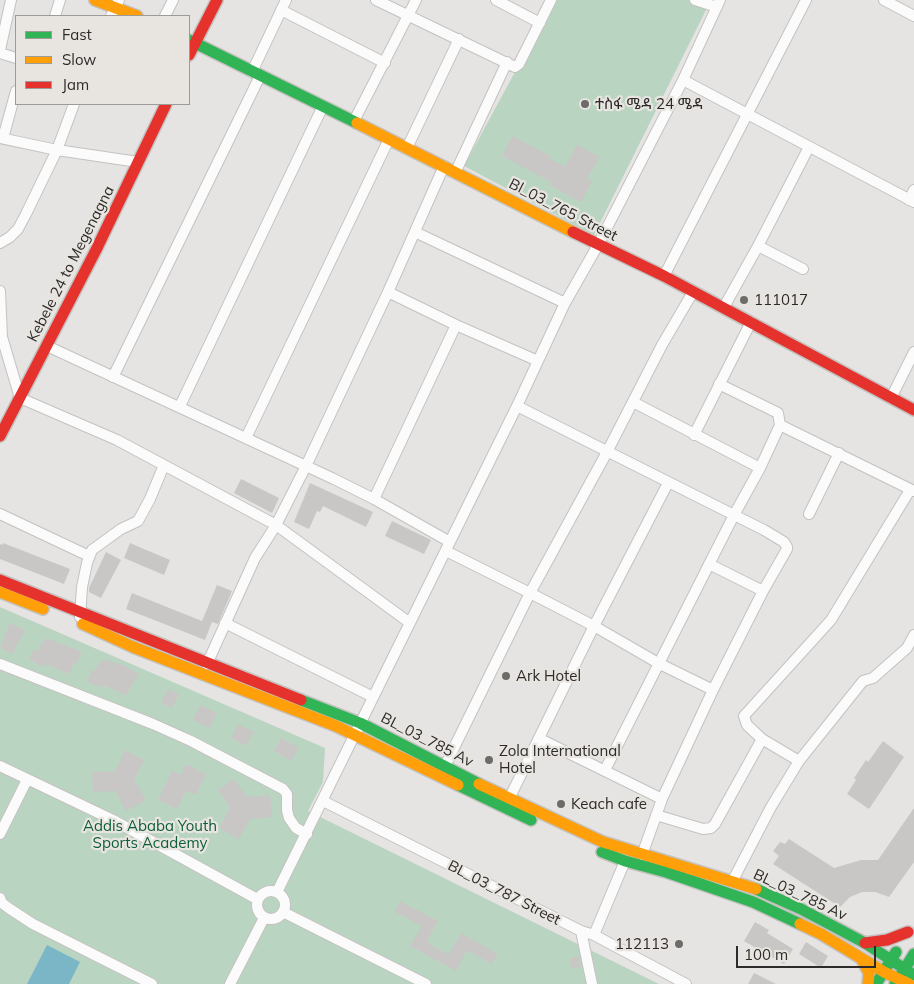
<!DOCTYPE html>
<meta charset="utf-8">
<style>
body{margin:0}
#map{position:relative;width:914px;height:984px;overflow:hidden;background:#e6e4e2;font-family:Mulish,sans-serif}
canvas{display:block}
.legend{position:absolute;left:15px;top:15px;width:175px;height:90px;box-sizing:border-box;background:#e8e5e0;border:1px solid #9d9b97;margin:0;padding:6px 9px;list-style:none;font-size:15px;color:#2c2b29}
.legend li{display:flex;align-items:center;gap:10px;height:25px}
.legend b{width:25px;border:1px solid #9d9b97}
.scale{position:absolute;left:736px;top:946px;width:140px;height:22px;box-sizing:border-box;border:2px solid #2c2b29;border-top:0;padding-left:6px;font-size:15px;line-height:18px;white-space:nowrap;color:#2c2b29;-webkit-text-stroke:4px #e8e5e0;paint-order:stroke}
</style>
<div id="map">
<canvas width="914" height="984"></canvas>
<ul class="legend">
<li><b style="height:6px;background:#30b455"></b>Fast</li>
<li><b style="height:6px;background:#ff9f0a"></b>Slow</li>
<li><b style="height:6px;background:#e5322d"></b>Jam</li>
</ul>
<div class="scale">100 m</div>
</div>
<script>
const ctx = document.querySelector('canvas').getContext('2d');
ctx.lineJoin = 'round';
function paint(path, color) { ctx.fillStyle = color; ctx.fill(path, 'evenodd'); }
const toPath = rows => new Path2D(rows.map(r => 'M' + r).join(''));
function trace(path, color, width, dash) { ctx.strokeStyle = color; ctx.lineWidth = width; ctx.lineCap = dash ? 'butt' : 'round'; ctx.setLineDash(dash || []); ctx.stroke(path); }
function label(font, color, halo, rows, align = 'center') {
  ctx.font = font + ' Mulish,"Noto Sans Ethiopic",sans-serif'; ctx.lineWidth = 4.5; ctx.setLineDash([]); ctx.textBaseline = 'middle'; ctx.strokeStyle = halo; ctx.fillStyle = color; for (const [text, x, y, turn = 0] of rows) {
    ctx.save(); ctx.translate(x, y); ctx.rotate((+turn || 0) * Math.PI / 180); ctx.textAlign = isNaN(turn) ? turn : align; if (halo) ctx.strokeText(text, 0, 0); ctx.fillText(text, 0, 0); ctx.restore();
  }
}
const green = toPath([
 [554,0,705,0,710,2,594,235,464,166],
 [0,607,325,748,323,782,308,811,659,984,0,984]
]);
const water = toPath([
 [47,945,80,962,69,984,27,984]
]);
const building = toPath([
 [512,136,551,156,549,158,565,167,577,145,600,157,587,179,592,182,581,202,549,185,551,182,502,156],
 [241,479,279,498,272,513,234,493],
 [310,483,373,512,366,527,323,506,320,512,317,511,309,529,294,522],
 [392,521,431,540,424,554,385,536],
 [3,543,70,569,64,584,0,559,0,544,2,545],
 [130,543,170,560,164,575,124,558],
 [106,552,121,560,101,598,89,592,89,588],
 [217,585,232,591,218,624,212,622,205,640,126,609,132,593,202,621],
 [10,623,25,630,12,654,0,648],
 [46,638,82,652,76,664,74,663,69,674,46,664,44,667,29,660,34,649,38,651,42,641,44,642],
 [104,659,125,666,139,674,126,695,103,685,102,688,87,682,92,670,95,671,100,661,102,662],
 [168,689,179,694,172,708,161,703],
 [200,705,217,713,209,728,193,720],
 [238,724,254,732,246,746,231,738],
 [281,738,299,748,291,761,274,751],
 [883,741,904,757,869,809,847,794,856,780,854,778,866,760,868,762],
 [125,750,144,760,134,780,146,800,126,811,115,791,93,792,92,772,115,771],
 [186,764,206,774,196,795,186,791,177,809,158,800,172,771,181,775],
 [234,779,247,797,270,795,272,817,250,819,239,839,219,828,230,808,218,790],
 [914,808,914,862,889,897,875,892,862,892,850,897,840,907,773,864,779,856,773,851,780,842,785,844,789,839,834,868,861,860,878,860],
 [400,901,438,921,427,941,434,947,449,954,461,933,498,954,492,964,467,950,456,971,410,946,422,926,395,912],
 [755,922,769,930,767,933,793,949,784,964,744,941],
 [806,942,828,956,821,968,799,954],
 [579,957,581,967,571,968,570,958],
 [754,973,776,984,748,984]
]);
const street = toPath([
 [376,0,515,67,519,64,551,0],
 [496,0,540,23],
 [695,0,717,7],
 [884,0,914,16],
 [281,10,385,63],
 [55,16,60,0],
 [111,16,119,0],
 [165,16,173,0],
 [0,50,11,0],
 [0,53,16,58],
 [252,72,286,0],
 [683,80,914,202],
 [354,121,416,0],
 [0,138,57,150,138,162],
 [3,138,16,91],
 [407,148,459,39],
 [456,171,507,62],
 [909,200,914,190],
 [415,232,565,303],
 [0,243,10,237,18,229,26,214,57,150,74,104],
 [758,246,803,269],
 [664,276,806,0],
 [0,291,2,337,20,398,117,440,276,525,410,623],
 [388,292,456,325,538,361],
 [724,307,758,246,809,147],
 [47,346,334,479,374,499,450,542],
 [113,377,260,76],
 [891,398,914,352],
 [633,402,760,468],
 [180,406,323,106],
 [517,406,764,530,784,542,787,547,787,549,763,591,713,690,662,799,642,855],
 [780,425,914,491],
 [694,435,751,322],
 [246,438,389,139],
 [374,499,456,325],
 [0,514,89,556],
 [809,514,839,453],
 [446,551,530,593,594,626,658,663,713,690],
 [709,564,763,591],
 [80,617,82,587,87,563,92,550,121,529,138,521,150,499,164,465],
 [225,623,373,697],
 [0,664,153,724,191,741,283,789,287,794,287,810,289,818,296,828,307,834],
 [207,664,255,558,276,525,306,466,388,292,444,166],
 [540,739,662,799],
 [799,761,762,739,747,725,744,716,831,620,910,490],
 [0,766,113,820,257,899],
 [445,766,530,593,607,452,662,345,693,292],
 [605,770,734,515,760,468,780,425,778,413,719,384],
 [509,799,594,626,668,483],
 [323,801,581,931,594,935,686,984],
 [656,815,703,829,711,828,715,824,762,739],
 [0,834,27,780],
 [732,882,771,807,799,761,863,681,873,678,907,648,914,635],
 '257 905a14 14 0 1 1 28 0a14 14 0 1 1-28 0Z',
 [277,892,517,406,565,303,598,245,683,80,720,0],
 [0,898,2,903,10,909,33,924,152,984],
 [283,912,426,984],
 [581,931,592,984],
 [594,935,625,861],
 [230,984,264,918]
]);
const fast = toPath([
 [189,40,357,123],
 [301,700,360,723,479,784],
 [458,785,531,820],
 [602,852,625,861,666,872,753,902,800,924],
 [756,889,801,909,865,943,914,975],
 [876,984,896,952],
 [895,984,914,954]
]);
const slow = toPath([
 [95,0,137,16],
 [357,123,573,232],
 [0,592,43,609],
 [83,624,133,647,336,726,458,785],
 [479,784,603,842,756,889],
 [800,924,821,934,884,972,909,984],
 [861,958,869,973,868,984]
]);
const jam = toPath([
 [189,55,217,0],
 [573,232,664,276,914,410],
 [0,436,96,250,166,104],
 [0,580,301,700],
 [865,943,887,940,908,932]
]);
const markers = [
 [585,104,5,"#6d6c6a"],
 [744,300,5,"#6d6c6a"],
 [506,676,5,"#6d6c6a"],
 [489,760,5,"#6d6c6a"],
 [561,804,5,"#6d6c6a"],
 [679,944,5,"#6d6c6a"]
];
const poiNames = [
 ["ተስፋ ሜዳ 24 ሜዳ",595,104],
 ["111017",754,300],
 ["Ark Hotel",516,676],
 ["Zola International",499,751],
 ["Hotel",499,768],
 ["Keach cafe",571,804],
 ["112113",669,944,"right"]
];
const streetNames = [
 ["Bl_03_765 Street",563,210,27],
 ["Kebele 24 to Megenagna",71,264,-63],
 ["BL_03_785 Av",427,740,27],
 ["BL_03_787 Street",504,893,27],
 ["BL_03_785 Av",800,895,25]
];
const parkNames = [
 ["Addis Ababa Youth",150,826],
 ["Sports Academy",150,843]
];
paint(green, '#bad4c2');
paint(water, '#7ab6c6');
paint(building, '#c9c7c5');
trace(street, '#c4c2c0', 12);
trace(fast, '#c4c2c0', 14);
trace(slow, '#c4c2c0', 14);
trace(jam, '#c4c2c0', 14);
trace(street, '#fbfbfb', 10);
trace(fast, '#30b455', 11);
trace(slow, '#ff9f0a', 11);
trace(jam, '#e5322d', 11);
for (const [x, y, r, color] of markers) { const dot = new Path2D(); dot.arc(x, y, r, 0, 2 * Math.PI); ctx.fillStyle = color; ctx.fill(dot); trace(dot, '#e8e5e0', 2); }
label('15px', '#2c2b29', '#e8e5e0', poiNames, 'left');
label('15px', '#2c2b29', '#e8e5e0', streetNames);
label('15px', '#0d5e39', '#e8e5e0', parkNames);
</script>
